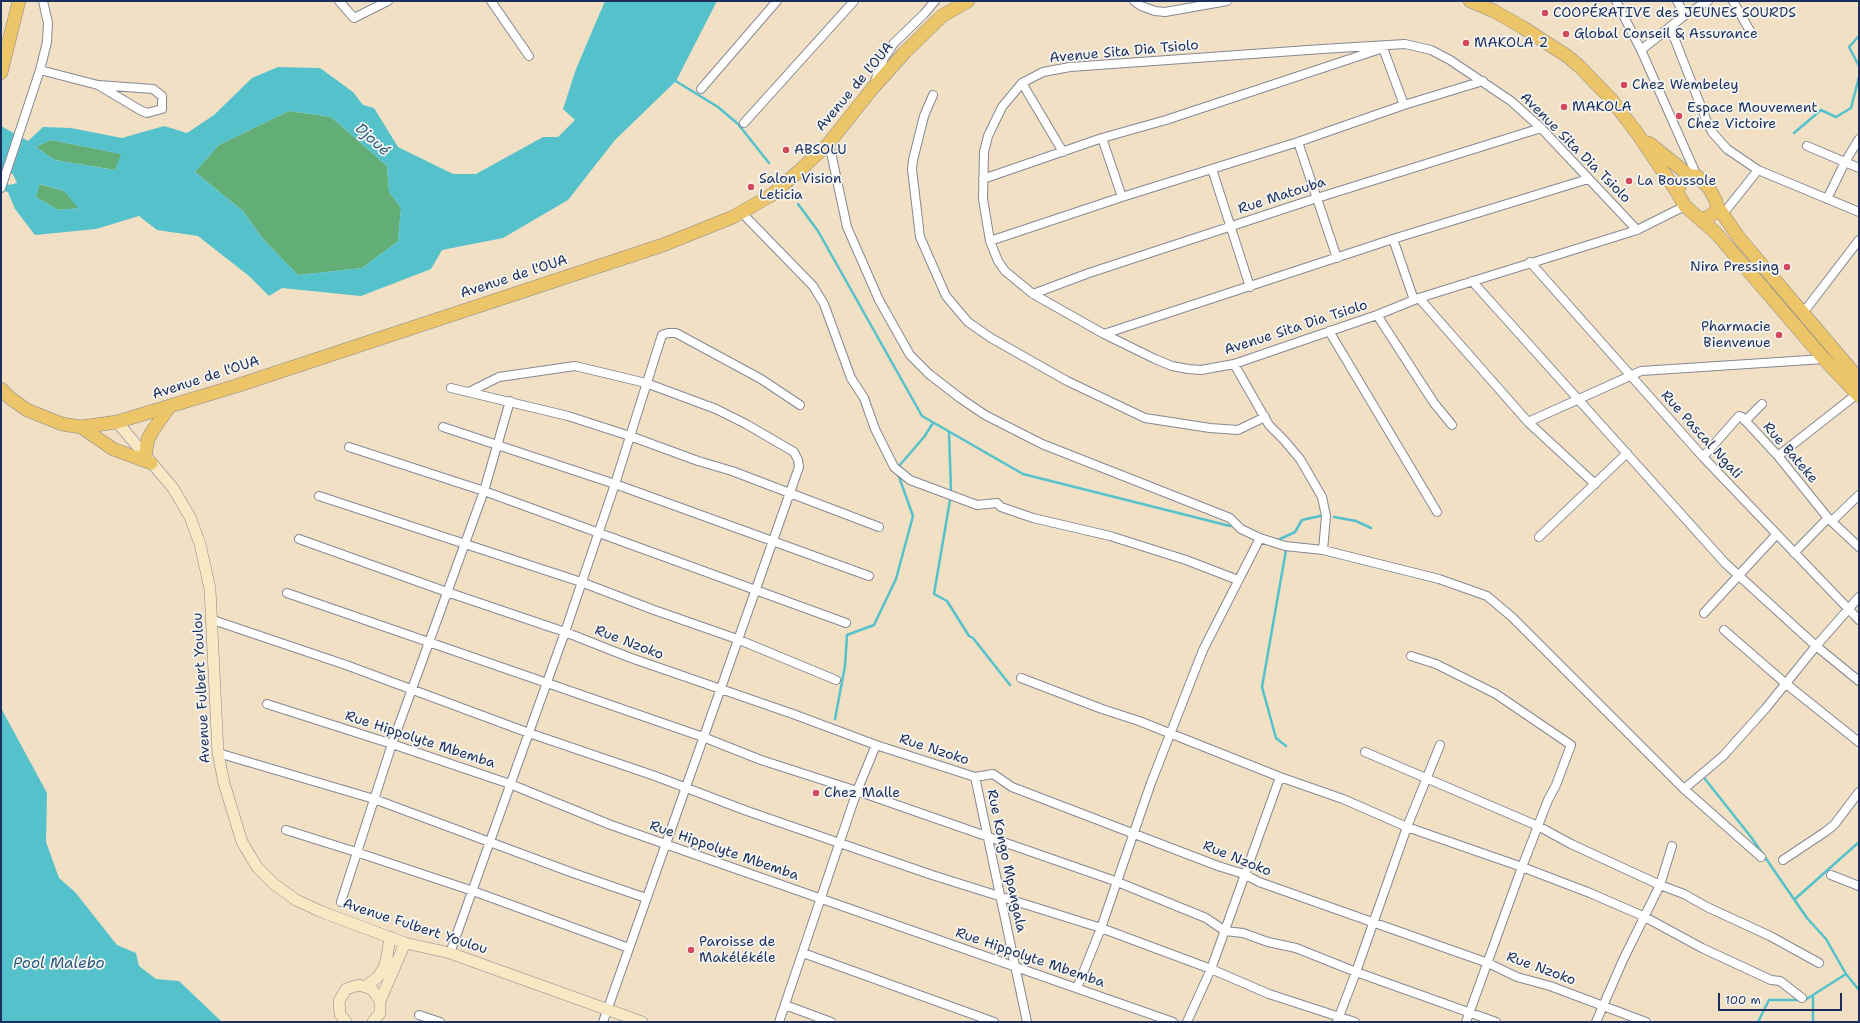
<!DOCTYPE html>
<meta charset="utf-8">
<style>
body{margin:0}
#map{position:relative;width:1860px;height:1023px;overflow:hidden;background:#f2e0c5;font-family:"Shantell Sans",sans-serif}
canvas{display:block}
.frame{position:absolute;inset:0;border:2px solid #1b2f5e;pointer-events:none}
.scale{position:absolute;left:1718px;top:993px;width:124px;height:18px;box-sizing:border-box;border:2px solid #1b2f5e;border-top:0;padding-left:5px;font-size:12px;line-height:14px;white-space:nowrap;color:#1b2f5e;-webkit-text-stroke:3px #f6f6f2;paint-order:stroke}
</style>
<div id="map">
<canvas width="1860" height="1023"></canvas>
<div class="frame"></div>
<div class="scale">100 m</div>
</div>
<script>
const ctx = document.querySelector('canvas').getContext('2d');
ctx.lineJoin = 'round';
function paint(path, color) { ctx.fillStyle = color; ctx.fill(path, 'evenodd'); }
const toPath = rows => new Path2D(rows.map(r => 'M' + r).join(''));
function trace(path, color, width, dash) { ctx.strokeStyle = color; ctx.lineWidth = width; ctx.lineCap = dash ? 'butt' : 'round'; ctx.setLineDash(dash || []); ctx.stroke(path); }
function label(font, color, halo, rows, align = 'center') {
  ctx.font = font + ' "Shantell Sans",sans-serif'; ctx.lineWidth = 3.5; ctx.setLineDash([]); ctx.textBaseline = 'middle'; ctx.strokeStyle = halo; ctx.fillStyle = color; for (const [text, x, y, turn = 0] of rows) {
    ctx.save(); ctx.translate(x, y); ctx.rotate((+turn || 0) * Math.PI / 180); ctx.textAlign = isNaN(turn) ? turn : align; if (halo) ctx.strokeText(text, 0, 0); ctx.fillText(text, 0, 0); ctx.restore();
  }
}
const forest = toPath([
 [289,111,331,117,387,166,389,192,401,208,398,241,362,268,298,275,263,239,243,211,195,172,219,145],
 [51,140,122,154,115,170,55,160,36,147],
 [39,184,64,191,79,208,58,210,36,197]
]);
const water = toPath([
 [605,1,717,1,676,81,615,140,568,200,503,238,442,250,431,269,361,296,282,288,269,296,249,276,198,236,157,230,139,216,96,229,35,235,15,209,8,192,1,190,1,177,9,185,17,183,13,174,1,173,1,126,28,141,43,127,71,128,122,138,164,126,187,133,214,115,252,78,278,67,320,68,353,92,363,105,374,108,398,147,453,174,476,174,543,137,558,137,575,120,563,109,576,69],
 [289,111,331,117,387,166,389,192,401,208,398,241,362,268,298,275,263,239,243,211,195,172,219,145],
 [51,140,121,154,115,170,55,160,36,147],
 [40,184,64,191,78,208,58,210,36,197],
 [1,708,47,793,46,842,59,878,75,892,117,945,136,953,139,966,156,979,179,981,222,1022,1,1022]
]);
const stream = toPath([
 [1859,36,1849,47,1859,66],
 [674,80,718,107,738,124,769,163],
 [1794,133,1821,110,1836,117,1851,108,1859,77],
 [798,204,818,231,922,416,1023,474,1230,526],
 [949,432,951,490],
 [899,466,924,437,933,423],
 [950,500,934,594,947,601,969,636,973,638,1010,685],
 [1334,517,1356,521,1371,528],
 [1278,540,1295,532,1302,520,1320,516],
 [835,719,845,666,847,635,874,625,896,579,913,516,898,474],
 [1281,742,1286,746,1276,738,1262,687,1286,550],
 [1705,779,1751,837,1807,918,1826,939,1846,974,1859,990],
 [1795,899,1859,842],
 [1813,995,1813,1022],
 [1758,1022,1769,1000,1805,1000,1846,974]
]);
const minor = toPath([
 [339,1,354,18,388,1],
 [491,1,529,56],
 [1134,1,1141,6,1155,11,1165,12,1227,1],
 [1616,1,1641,50,1697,176],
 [1677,1,1685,15],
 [1733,1,1750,31],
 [1670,27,1707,122,1712,132,1727,149,1758,170,1859,212],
 [1383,48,1404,105],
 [1641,50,1685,15,1708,1],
 [40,70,98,85,140,110,147,113,162,109,162,96,153,89,98,85],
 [875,81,884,58,894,43,924,14,935,1],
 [1022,83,1063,152],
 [701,89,777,1],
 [933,95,924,116,913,160,912,169,920,237,946,296,968,322,991,338,1067,381,1145,418,1210,428,1238,430,1265,417],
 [744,123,854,1],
 [1102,138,1122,197],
 [1298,142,1337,258],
 [829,143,847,227,879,300,910,355,929,374,960,398,985,415,1042,444,1230,518,1241,529,1260,538,1285,546,1323,550,1439,579,1487,596,1512,617,1684,789,1761,857],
 [1807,146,1859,168],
 [1212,169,1250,287],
 [983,179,1102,138,1166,120,1383,48],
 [1,188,40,70,47,42,48,23,43,1],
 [1827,199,1845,162,1859,139],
 [742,213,813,286,824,304,851,378,864,398,875,429,894,467,910,480,977,505,997,503,1001,507,1033,518,1110,536,1186,560,1238,580],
 [1723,214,1758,170],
 [1637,230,1541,128,1511,101,1450,60,1431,50,1405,44,1322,49,1070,67,1043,72,1022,83,1002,107,988,136,984,152,983,199,990,241,998,261,1005,271,1033,294,1104,334,1155,359,1172,366,1188,369,1201,370,1234,364,1377,315,1419,298,1637,230,1685,206],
 [1393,239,1414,300],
 [990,241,1122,197,1298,142,1404,105,1483,81],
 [1530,262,1703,457,1859,620],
 [1472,281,1725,563,1816,646,1859,681],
 [1033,294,1089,273,1317,198,1541,128],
 [1419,298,1528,422,1595,484],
 [1803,313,1859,240],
 [1377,315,1434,403,1452,425],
 [1329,331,1437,512],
 [1104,334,1393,239,1588,179],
 [1234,364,1269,425,1284,440,1300,459,1322,497,1326,516,1323,550],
 [451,388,568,416,630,436,698,461,732,471,879,527],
 [469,392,499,377,575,366,646,383,716,409,746,424,794,452,798,460,799,467,603,1022],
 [1745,421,1762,404],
 [1528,422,1641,371,1824,359],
 [443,427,615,484,869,576],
 [349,447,484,491,846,623],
 [1778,456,1857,394],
 [1703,457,1739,416,1742,417,1778,456,1828,518,1859,547],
 [319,496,581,582,654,610,737,639,836,680],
 [1832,521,1859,495],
 [1539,537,1627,453],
 [299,539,447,592,565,632,631,658,793,714,876,745,975,777,993,774,1012,787,1218,866,1244,874,1259,882,1488,963,1517,977,1550,986,1646,1022],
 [1794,553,1828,518],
 [287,593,703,737,761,760,857,791,1115,881,1206,918,1225,931,1243,933,1268,942,1296,948,1356,972,1496,1022],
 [1704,613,1776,535],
 [213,620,346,665,529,733,655,776,747,811,932,875,1101,928,1211,969,1269,994,1355,1022],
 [1724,630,1785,683,1859,742],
 [1411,656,1436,664,1496,694,1571,745,1556,785,1548,800,1522,867,1466,1022],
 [1021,678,1102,709,1139,721,1280,777,1343,799,1407,827,1522,867,1590,893,1643,916,1702,948,1771,980,1780,981,1802,998],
 [267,704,392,744,510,784,611,825,665,844,1173,1022],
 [1365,752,1538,826,1571,844,1660,885,1684,894,1707,907,1770,936,1819,963],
 [218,753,374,799,573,873,646,898],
 [975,777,1027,1022],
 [1684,789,1723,756,1766,708,1816,646,1859,597],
 [286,830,356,852,473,891,629,948],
 [1783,860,1825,832,1834,825,1859,792],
 [1831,875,1859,886],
 [341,902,392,744,484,491,510,401],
 [450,953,565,632,615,484,662,335,668,333,676,333,761,379,800,405],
 [803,953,994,1022],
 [1077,988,1101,928,1151,783,1203,650,1260,538],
 [785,1005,831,1022],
 [419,1015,440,1022],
 [779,1022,857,791,876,745],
 [1187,1022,1211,969,1280,777],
 [1337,1022,1356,972,1407,827,1440,745],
 [1596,1022,1623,960,1660,885,1672,846]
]);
const secondary = toPath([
 [117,422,173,488,190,517,200,544,210,589,218,753,224,783,238,829,242,842,257,867,274,884,296,900,322,912,405,943,450,953,642,1022],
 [366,986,378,977,384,967,387,957,390,937],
 [380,1001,405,943],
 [346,1022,340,1014,339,1001,346,989,359,985,372,989,380,1001,380,1013,373,1022]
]);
const primary = toPath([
 [1470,1,1494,11,1522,27,1567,56,1579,66,1611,99,1637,133,1677,192],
 [1,73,19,1],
 [1649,143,1690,176],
 [1717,206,1740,239,1859,379],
 [1700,219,1709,217,1716,211,1717,206,1716,201,1709,188,1697,176,1690,176,1681,182,1677,192,1685,206,1716,233,1824,359,1859,396],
 [1,389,10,398,27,410,62,424,81,427,117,422,236,386,663,245,733,217,773,194,799,171,829,143,872,89,905,52,942,16,968,1],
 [81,427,113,449,151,463],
 [145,457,148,439,153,430,170,406]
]);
const markers = [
 [1545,13,4,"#d1495b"],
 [1566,34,4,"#d1495b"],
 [1466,43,4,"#d1495b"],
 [1624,85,4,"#d1495b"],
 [1564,107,4,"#d1495b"],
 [1679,116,4,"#d1495b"],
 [786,150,4,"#d1495b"],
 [1629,181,4,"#d1495b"],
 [751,187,4,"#d1495b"],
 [1787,267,4,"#d1495b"],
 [1779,335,4,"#d1495b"],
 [816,793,4,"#d1495b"],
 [691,950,4,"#d1495b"]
];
const poiNames = [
 ["COOPÉRATIVE des JEUNES SOURDS",1553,13],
 ["Global Conseil & Assurance",1574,34],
 ["MAKOLA 2",1474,43],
 ["Chez Wembeley",1632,85],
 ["MAKOLA",1572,107],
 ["Espace Mouvement",1687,108],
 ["Chez Victoire",1687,124],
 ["ABSOLU",794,150],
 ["Salon Vision",759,179],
 ["Leticia",759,195],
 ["La Boussole",1637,181],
 ["Nira Pressing",1779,267,"right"],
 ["Pharmacie",1771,327,"right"],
 ["Bienvenue",1771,343,"right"],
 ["Chez Malle",824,793],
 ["Paroisse de",699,942],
 ["Makélékéle",699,958]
];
const streetNames = [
 ["Avenue Sita Dia Tsiolo",1124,52,-5],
 ["Avenue de l'OUA",855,87,-50],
 ["Avenue Sita Dia Tsiolo",1575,148,45],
 ["Rue Matouba",1282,196,-18],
 ["Avenue de l'OUA",514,277,-18],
 ["Avenue Sita Dia Tsiolo",1296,328,-18],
 ["Avenue de l'OUA",206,378,-18],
 ["Rue Pascal Ngali",1701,435,48],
 ["Rue Bateke",1790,453,49],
 ["Rue Nzoko",629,643,21],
 ["Avenue Fulbert Youlou",202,688,-93],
 ["Rue Hippolyte Mbemba",420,740,18],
 ["Rue Nzoko",934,750,18],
 ["Rue Hippolyte Mbemba",724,851,19],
 ["Rue Nzoko",1237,859,22],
 ["Rue Kongo Mpangala",1006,861,78],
 ["Avenue Fulbert Youlou",415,927,18],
 ["Rue Hippolyte Mbemba",1030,958,19],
 ["Rue Nzoko",1541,969,20]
];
const waterNames = [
 ["Djoué",372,140,42],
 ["Pool Malebo",59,964]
];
paint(forest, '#63ae77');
paint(water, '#54c1cb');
trace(stream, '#54c1cb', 2.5);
trace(minor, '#868892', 10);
trace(secondary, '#868892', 12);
trace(primary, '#868892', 14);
trace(minor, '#fff', 8);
trace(secondary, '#f8e8c3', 11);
trace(primary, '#edc569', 13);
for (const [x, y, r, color] of markers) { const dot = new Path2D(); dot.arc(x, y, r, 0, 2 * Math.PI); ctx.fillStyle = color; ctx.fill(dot); trace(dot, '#f6f6f2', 1.5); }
label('14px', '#1b2f5e', '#f6f6f2', poiNames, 'left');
label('14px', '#1b2f5e', '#f6f6f2', streetNames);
label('italic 15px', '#2c5b7f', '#f6f6f2', waterNames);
</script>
